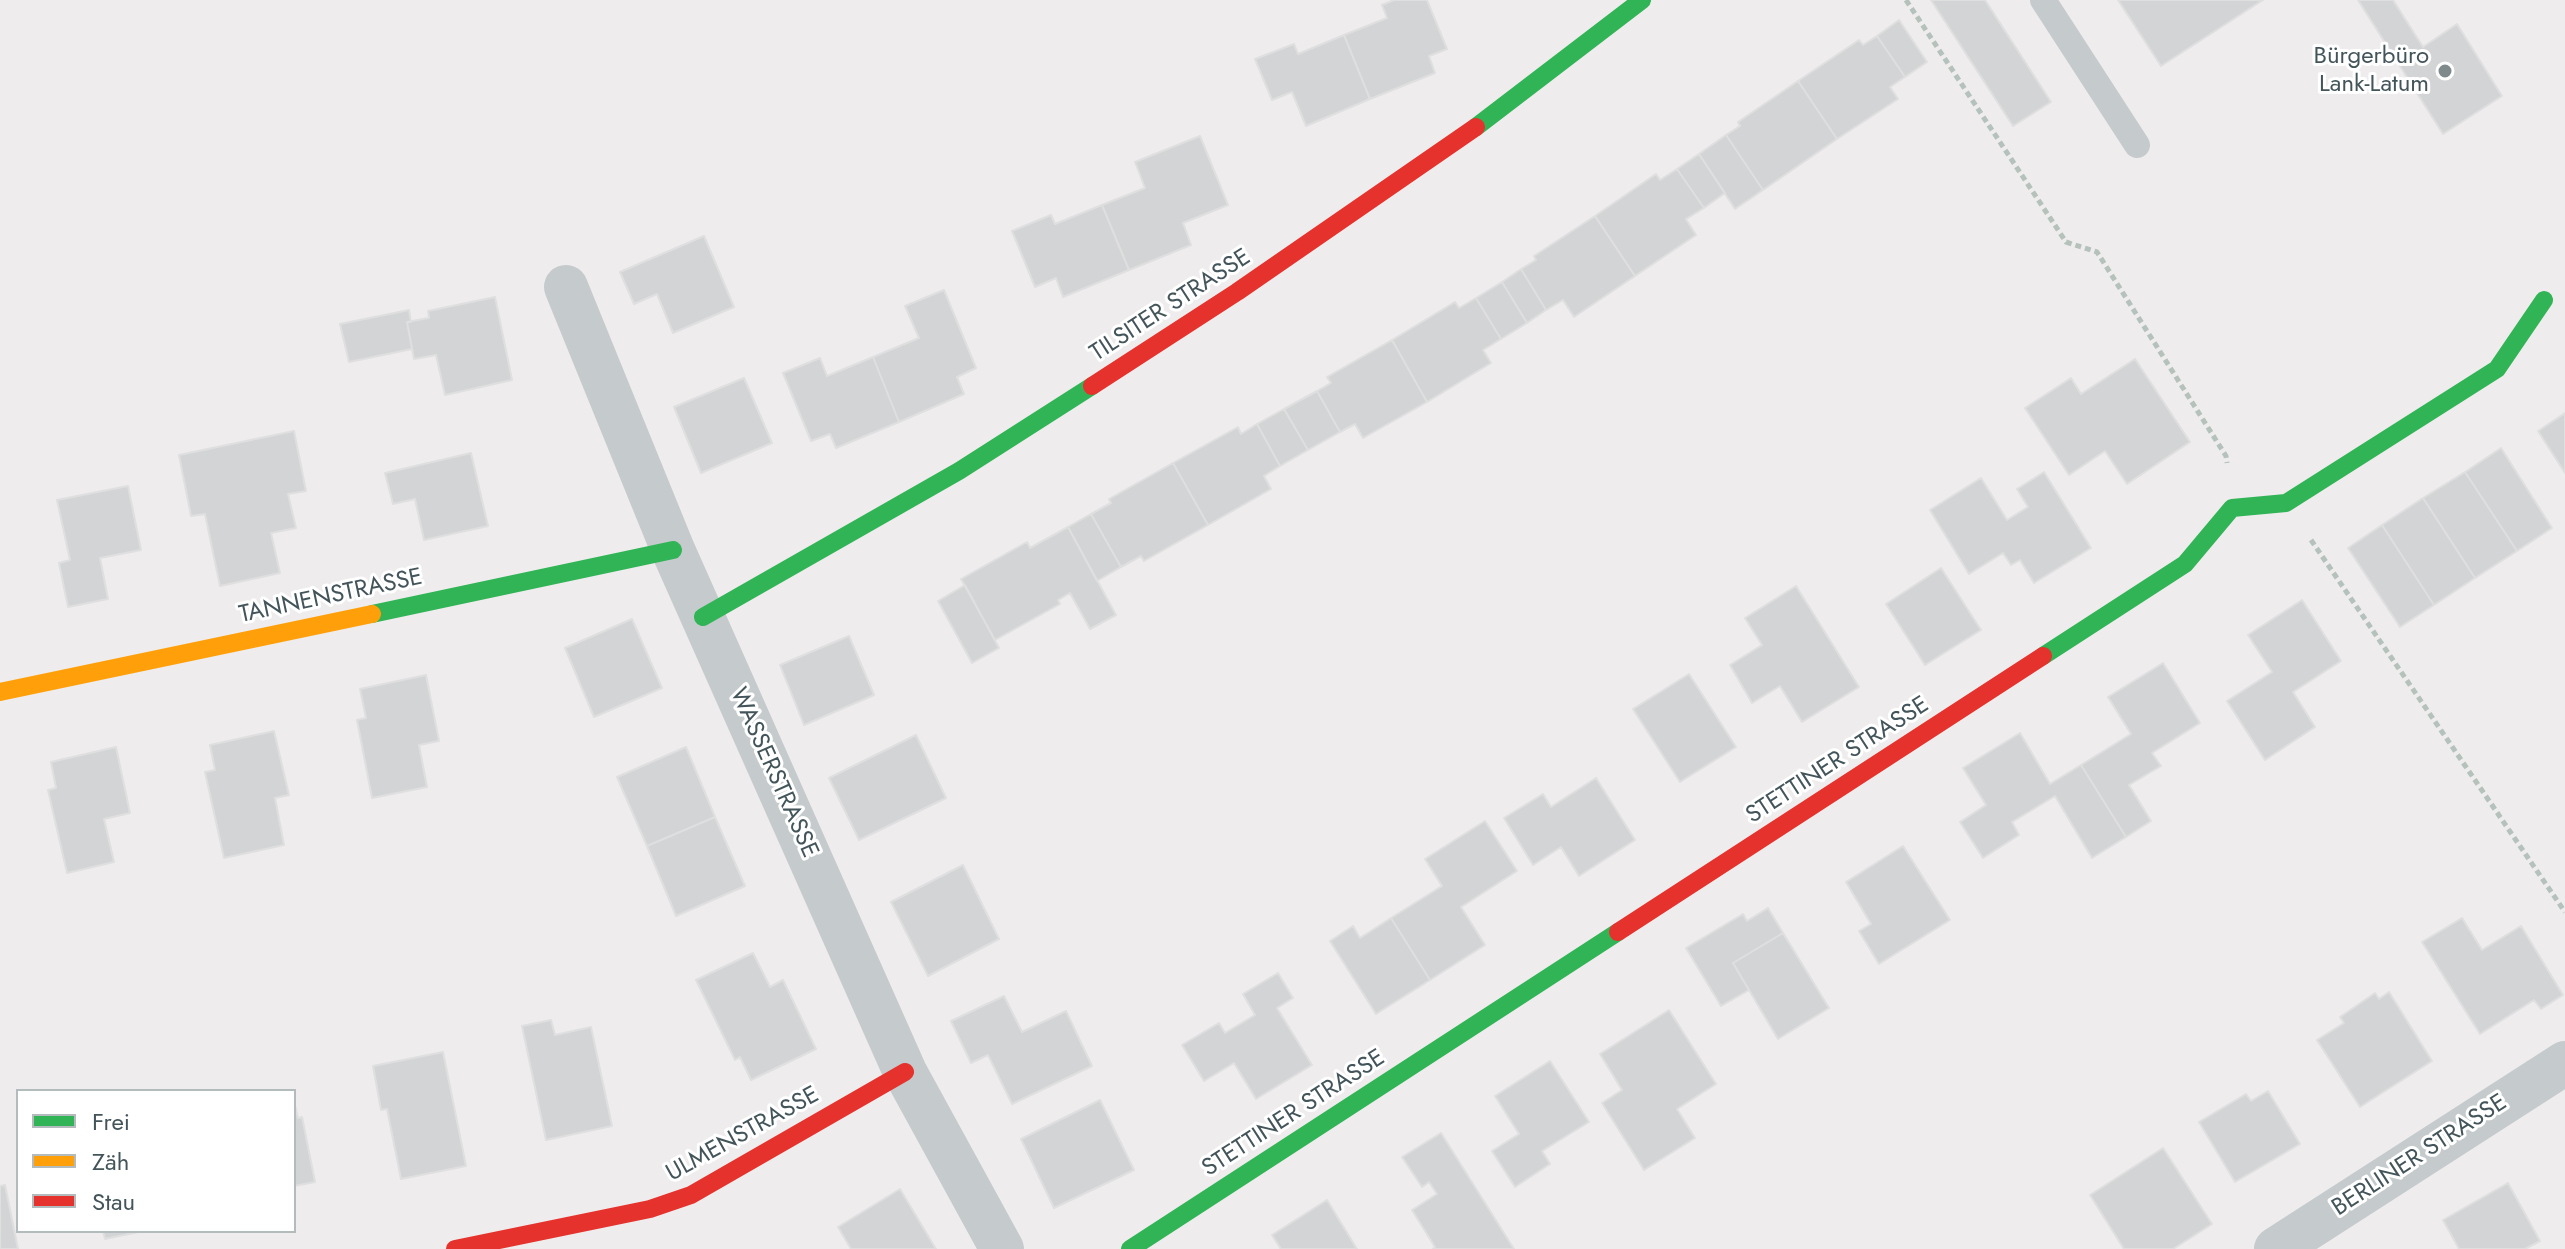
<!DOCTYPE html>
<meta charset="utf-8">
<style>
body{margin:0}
#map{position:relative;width:2565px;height:1249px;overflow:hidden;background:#eeeced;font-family:Jost,sans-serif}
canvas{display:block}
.legend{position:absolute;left:16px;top:1089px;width:280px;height:144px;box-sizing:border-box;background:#fff;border:2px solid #b4bbbd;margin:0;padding:10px 14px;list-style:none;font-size:24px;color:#43555a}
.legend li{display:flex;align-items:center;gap:16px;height:40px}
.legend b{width:40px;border:2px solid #b4bbbd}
</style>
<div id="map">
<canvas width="2565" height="1249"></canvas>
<ul class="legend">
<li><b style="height:10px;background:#30b455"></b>Frei</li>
<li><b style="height:10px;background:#ff9f0a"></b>Zäh</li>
<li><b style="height:10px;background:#e5322d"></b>Stau</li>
</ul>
</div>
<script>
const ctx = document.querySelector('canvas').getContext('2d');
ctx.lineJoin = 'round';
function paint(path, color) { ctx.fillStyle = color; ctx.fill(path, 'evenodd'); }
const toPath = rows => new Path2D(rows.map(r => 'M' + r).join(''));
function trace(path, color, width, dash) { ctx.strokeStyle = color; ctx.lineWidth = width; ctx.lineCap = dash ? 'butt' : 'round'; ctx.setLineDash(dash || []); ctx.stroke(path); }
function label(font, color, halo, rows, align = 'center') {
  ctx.font = font + ' Jost,sans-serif'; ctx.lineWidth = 6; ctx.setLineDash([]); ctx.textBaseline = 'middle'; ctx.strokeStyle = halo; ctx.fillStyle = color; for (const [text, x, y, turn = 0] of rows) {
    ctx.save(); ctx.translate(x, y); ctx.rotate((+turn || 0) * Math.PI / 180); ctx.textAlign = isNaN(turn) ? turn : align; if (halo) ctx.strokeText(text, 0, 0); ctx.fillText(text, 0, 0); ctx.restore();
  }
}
const building = toPath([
 [1394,0,1427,0,1447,49,1429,56,1435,73,1370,99,1344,35,1387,18,1382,5,1394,0],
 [1931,0,1985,0,2051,102,2013,126,1931,0],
 [2118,0,2263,0,2161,66,2118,0],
 [2358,0,2393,0,2423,47,2457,24,2502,96,2443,134,2358,0],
 [1899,20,1927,62,1905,77,1877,36,1899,20],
 [1344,35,1370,99,1306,126,1292,92,1272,100,1255,59,1294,44,1298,54,1344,35],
 [1877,36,1905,77,1890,87,1898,99,1837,139,1798,81,1859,40,1863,45,1877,36],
 [1798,81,1837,139,1763,190,1726,135,1740,126,1738,122,1798,81],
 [1726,135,1763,190,1735,209,1699,154,1726,135],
 [1200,136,1228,205,1183,223,1191,245,1129,270,1102,205,1145,188,1135,162,1200,136],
 [1699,154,1725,193,1704,208,1677,169,1699,154],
 [1677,169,1704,208,1686,219,1696,235,1635,276,1595,216,1656,174,1660,180,1677,169],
 [1102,205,1129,270,1063,297,1056,278,1035,287,1012,231,1051,215,1055,224,1102,205],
 [1595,216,1635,276,1574,317,1563,300,1546,310,1521,269,1536,260,1534,256,1595,216],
 [704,236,734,307,673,333,657,294,634,304,620,272,704,236],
 [1521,269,1546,310,1527,323,1502,282,1521,269],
 [1502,282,1527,323,1501,339,1476,298,1502,282],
 [944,290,976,368,957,377,964,394,899,422,873,357,919,338,905,306,944,290],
 [495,297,512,380,445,395,436,355,414,359,407,322,429,318,428,311,495,297],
 [1476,298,1501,339,1483,350,1491,363,1427,402,1392,340,1455,302,1459,308,1476,298],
 [409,310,411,322,407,322,412,349,349,362,340,324,409,310],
 [1392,340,1427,402,1363,438,1355,424,1340,432,1317,391,1331,383,1327,377,1392,340],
 [873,357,899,422,836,448,830,434,811,441,783,373,820,358,827,376,873,357],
 [2135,359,2190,442,2127,484,2105,451,2069,475,2025,408,2071,378,2081,394,2135,359],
 [744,378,772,443,701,473,674,407,744,378],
 [1317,391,1340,432,1308,450,1284,409,1317,391],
 [1284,409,1308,450,1280,466,1257,424,1284,409],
 [2565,413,2565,473,2538,431,2565,413],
 [1257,424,1280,466,1264,476,1271,489,1208,525,1173,463,1238,427,1241,434,1257,424],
 [294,431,306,491,288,494,296,528,271,533,280,573,220,586,205,514,191,516,179,455,294,431],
 [2501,448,2552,528,2517,551,2465,472,2501,448],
 [471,453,488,526,424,540,415,499,393,504,385,473,471,453],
 [1173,463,1208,525,1144,561,1141,556,1121,567,1091,514,1111,503,1109,499,1173,463],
 [2044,472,2091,548,2034,583,2020,560,2011,565,2003,553,1969,574,1930,510,1981,478,2007,520,2028,507,2017,489,2044,472],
 [2465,472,2517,551,2475,578,2423,498,2465,472],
 [128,486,141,550,100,558,108,599,68,607,59,563,70,560,57,500,128,486],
 [2423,498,2475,578,2434,605,2382,525,2423,498],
 [1091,514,1121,567,1097,581,1068,527,1091,514],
 [2382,525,2434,605,2400,627,2348,548,2382,525],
 [1068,527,1116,615,1090,629,1070,593,1058,600,1060,604,995,640,961,579,1027,542,1030,548,1068,527],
 [1941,568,1981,630,1925,665,1886,604,1941,568],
 [965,585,999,648,972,663,938,601,965,585],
 [1796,586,1859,687,1802,722,1780,686,1752,703,1730,665,1762,645,1745,618,1796,586],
 [2302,600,2341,661,2293,692,2315,727,2265,760,2227,701,2272,672,2248,635,2302,600],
 [632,619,662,688,594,717,565,648,632,619],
 [849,636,874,695,804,725,780,665,849,636],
 [2163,663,2200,723,2152,753,2161,766,2129,785,2151,821,2126,837,2081,765,2131,734,2108,697,2163,663],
 [1689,674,1736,747,1680,782,1633,709,1689,674],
 [426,675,439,741,419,745,427,787,372,798,357,720,366,718,360,689,426,675],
 [274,731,289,795,275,798,284,845,224,858,205,772,215,770,210,745,274,731],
 [2020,733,2050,784,2081,765,2126,837,2092,858,2055,796,2012,822,2019,835,1983,858,1960,822,1986,805,1963,768,2020,733],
 [916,735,946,798,859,840,829,778,916,735],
 [116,747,130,813,104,819,114,862,67,873,48,790,56,788,51,762,116,747],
 [686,747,715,817,647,846,617,777,686,747],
 [1596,778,1635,840,1579,876,1561,847,1533,865,1504,818,1543,794,1551,807,1596,778],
 [715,817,745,886,676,916,647,846,715,817],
 [1485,821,1517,871,1461,907,1485,945,1430,980,1391,918,1442,886,1425,859,1485,821],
 [1903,846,1950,920,1879,964,1859,931,1871,924,1846,882,1903,846],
 [963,865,999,939,928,976,891,902,963,865],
 [1768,908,1783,933,1733,963,1749,990,1721,1006,1686,948,1743,914,1747,921,1768,908],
 [1391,918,1430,980,1376,1014,1330,941,1353,926,1360,938,1391,918],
 [2462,918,2482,950,2521,926,2563,995,2541,1009,2534,1000,2480,1034,2422,942,2462,918],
 [1783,933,1829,1008,1778,1039,1733,963,1783,933],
 [753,953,770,987,783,980,816,1049,751,1080,740,1057,735,1060,696,980,753,953],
 [1278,973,1293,998,1277,1008,1312,1065,1256,1099,1234,1063,1204,1081,1182,1045,1219,1023,1225,1033,1255,1015,1243,994,1278,973],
 [2389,992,2432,1061,2360,1107,2317,1040,2344,1023,2340,1017,2375,993,2379,999,2389,992],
 [1004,996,1022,1032,1066,1011,1092,1066,1012,1104,988,1055,971,1063,951,1021,1004,996],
 [1669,1010,1716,1084,1677,1109,1695,1138,1644,1170,1602,1103,1622,1090,1600,1054,1669,1010],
 [551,1020,555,1035,591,1027,612,1126,546,1140,522,1026,551,1020],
 [443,1052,466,1166,401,1179,387,1109,381,1110,373,1066,443,1052],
 [1550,1061,1589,1122,1542,1151,1550,1164,1515,1187,1492,1151,1519,1134,1495,1096,1550,1061],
 [2268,1091,2300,1144,2235,1182,2199,1122,2246,1094,2251,1101,2268,1091],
 [1100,1100,1134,1170,1054,1208,1021,1139,1100,1100],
 [294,1101,298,1118,302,1117,315,1182,294,1186,294,1101],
 [1441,1133,1514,1249,1433,1249,1435,1247,1412,1210,1437,1194,1429,1182,1422,1187,1402,1157,1441,1133],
 [2163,1148,2212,1224,2173,1249,2124,1249,2090,1195,2163,1148],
 [2508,1183,2540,1241,2525,1249,2459,1249,2443,1220,2508,1183],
 [5,1185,18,1249,0,1249,0,1186,5,1185],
 [900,1189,936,1249,851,1249,838,1227,900,1189],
 [1327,1200,1357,1249,1281,1249,1272,1235,1327,1200],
 [103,1231,143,1231,105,1239,103,1231]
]);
const path = toPath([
 [1906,0,2066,242,2097,252,2226,456,2227,463],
 [2311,540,2565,912]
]);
const lane = toPath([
 [2043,0,2137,145]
]);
const street = toPath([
 [566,287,673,550,905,1072,1002,1249],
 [2276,1249,2565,1063]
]);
const fast = toPath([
 [1476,127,1642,0],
 [372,614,673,550],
 [703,617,959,471,1092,386],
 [2043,656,2185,564,2232,508,2286,503,2497,369,2544,300],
 [1130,1249,1618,932]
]);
const slow = toPath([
 [0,692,372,614]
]);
const jam = toPath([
 [1092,386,1237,292,1476,127],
 [1618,932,2043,656],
 [455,1249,650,1209,691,1195,905,1072]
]);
const markers = [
 [2445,71,8,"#7f8a8d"]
];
const poiNames = [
 ["Bürgerbüro",2429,57],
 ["Lank-Latum",2429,85]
];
const streetNames = [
 ["TILSITER STRASSE",1171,306,-33],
 ["TANNENSTRASSE",331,597,-12],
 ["STETTINER STRASSE",1838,761,-33],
 ["WASSERSTRASSE",773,773,66],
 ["STETTINER STRASSE",1294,1114,-33],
 ["ULMENSTRASSE",743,1135,-29],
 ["BERLINER STRASSE",2420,1156,-33]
];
paint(building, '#d3d4d6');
trace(building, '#dfdfe0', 2);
trace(path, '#b4c2bb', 5, [6, 4]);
trace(lane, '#c5cacc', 26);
trace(street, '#c5cacc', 44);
trace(fast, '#30b455', 18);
trace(slow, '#ff9f0a', 18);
trace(jam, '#e5322d', 18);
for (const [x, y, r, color] of markers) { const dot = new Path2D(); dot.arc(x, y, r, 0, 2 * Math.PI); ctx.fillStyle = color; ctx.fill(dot); trace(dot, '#fff', 3); }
label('24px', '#43555a', '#fff', poiNames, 'right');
label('24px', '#43555a', '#fff', streetNames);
</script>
